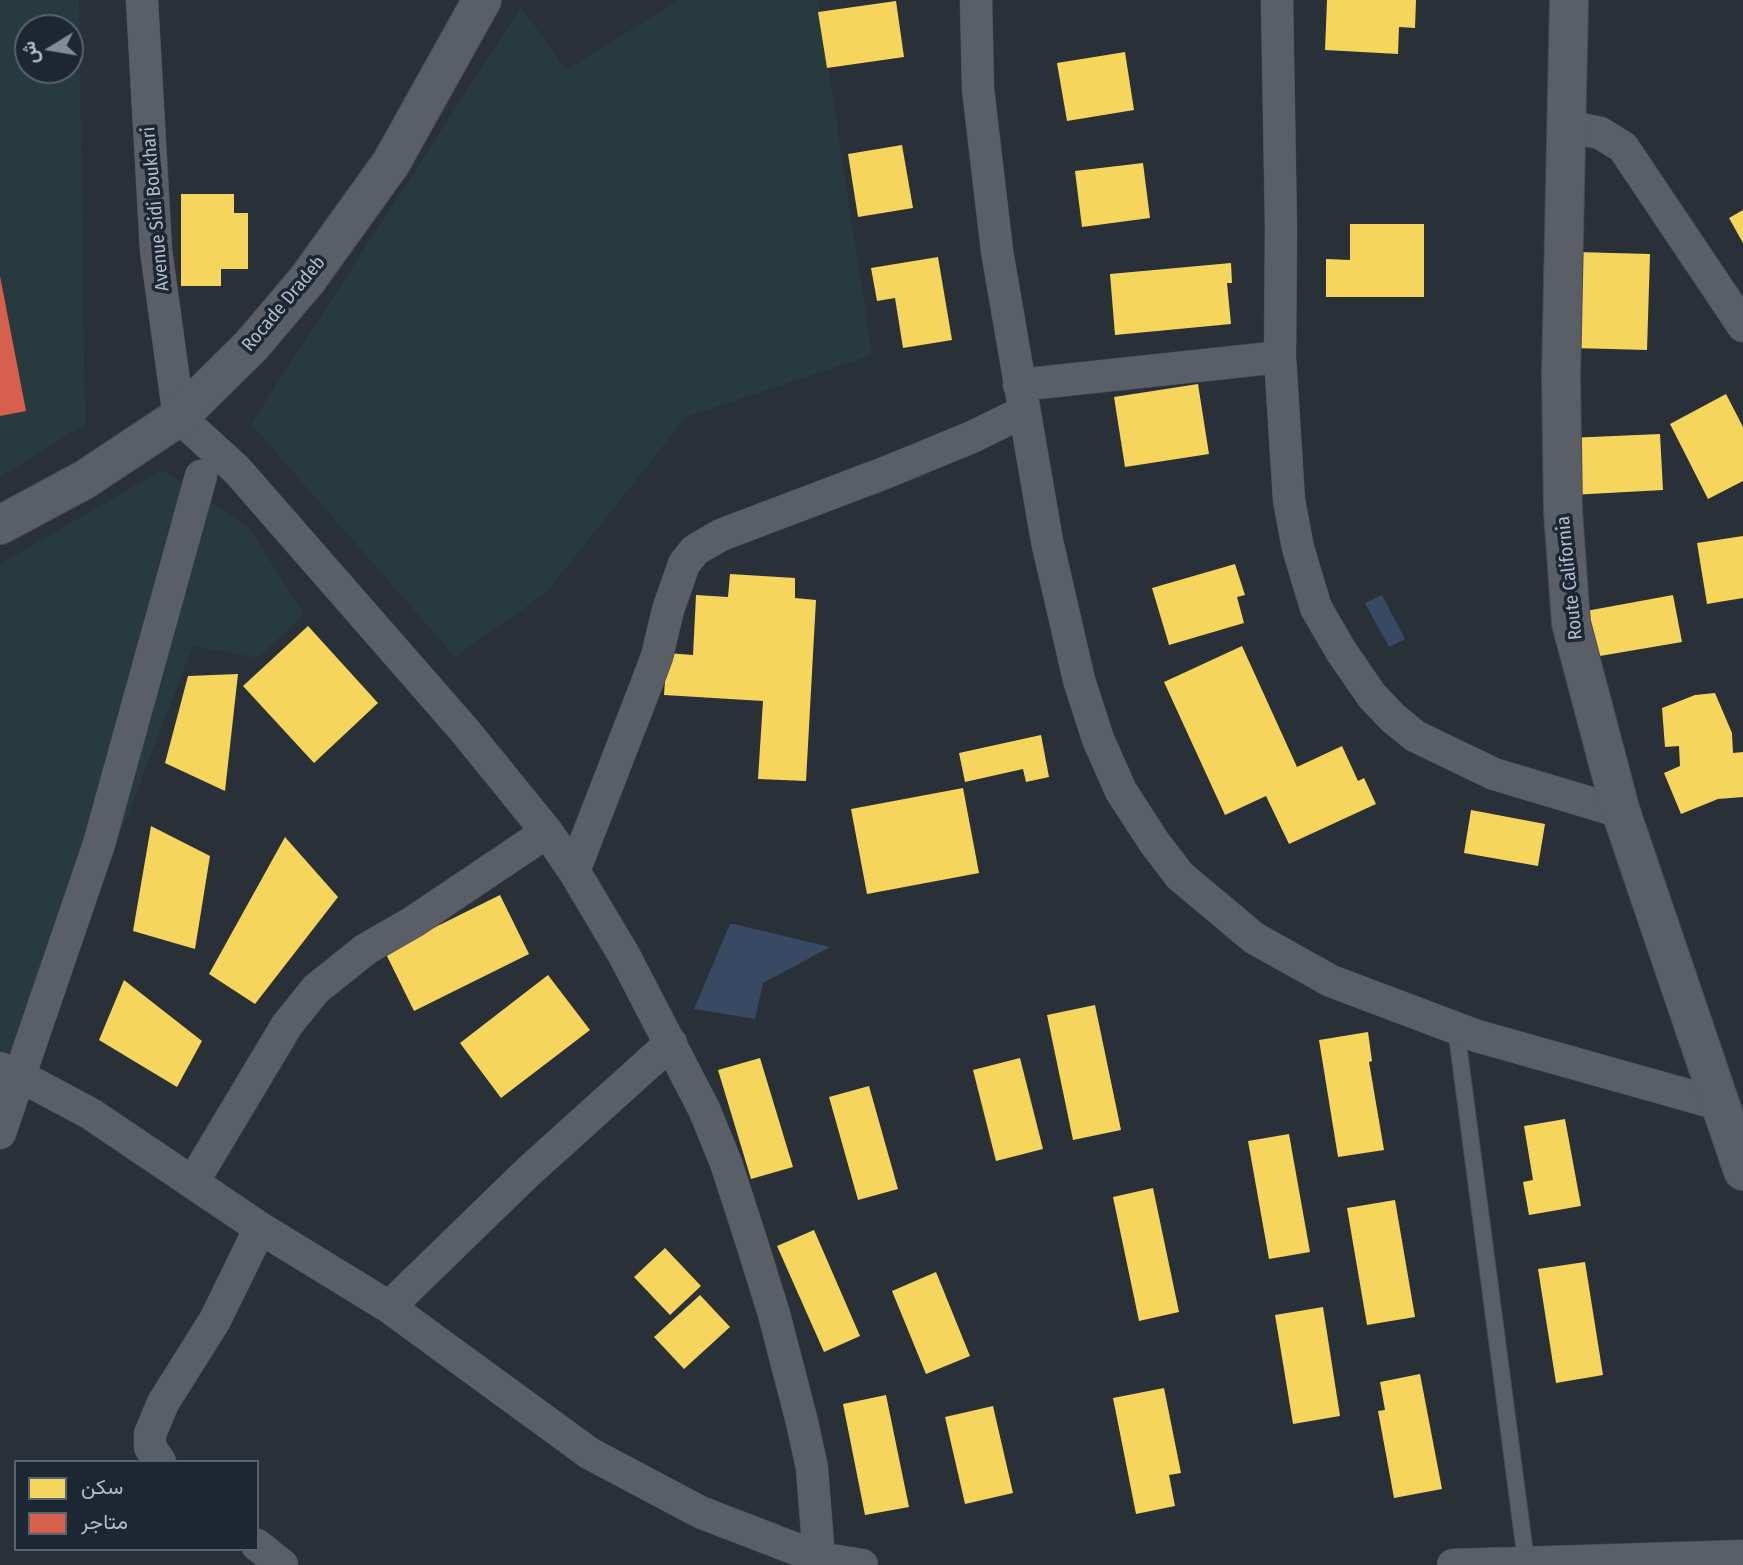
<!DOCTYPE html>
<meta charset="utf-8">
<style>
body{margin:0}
#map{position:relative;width:1743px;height:1565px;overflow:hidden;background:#2a3038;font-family:"Fira Sans Condensed",Vazirmatn,sans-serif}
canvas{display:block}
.legend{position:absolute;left:14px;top:1460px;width:245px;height:91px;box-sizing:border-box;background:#1d2633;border:2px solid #59626f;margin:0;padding:9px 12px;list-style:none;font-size:21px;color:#b4bcc9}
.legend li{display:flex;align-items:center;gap:14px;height:35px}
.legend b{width:35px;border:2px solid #59626f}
.north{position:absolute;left:14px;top:14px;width:70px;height:70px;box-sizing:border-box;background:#1d2633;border:2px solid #59626f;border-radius:50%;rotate:259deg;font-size:19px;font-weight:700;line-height:28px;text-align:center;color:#b4bcc9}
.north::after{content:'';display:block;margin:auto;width:24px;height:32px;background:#848b96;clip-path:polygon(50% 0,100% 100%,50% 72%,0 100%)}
</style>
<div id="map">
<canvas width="1743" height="1565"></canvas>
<ul class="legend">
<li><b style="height:19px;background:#f6d55c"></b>سكن</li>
<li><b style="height:19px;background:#d6604d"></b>متاجر</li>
</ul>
<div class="north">ش</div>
</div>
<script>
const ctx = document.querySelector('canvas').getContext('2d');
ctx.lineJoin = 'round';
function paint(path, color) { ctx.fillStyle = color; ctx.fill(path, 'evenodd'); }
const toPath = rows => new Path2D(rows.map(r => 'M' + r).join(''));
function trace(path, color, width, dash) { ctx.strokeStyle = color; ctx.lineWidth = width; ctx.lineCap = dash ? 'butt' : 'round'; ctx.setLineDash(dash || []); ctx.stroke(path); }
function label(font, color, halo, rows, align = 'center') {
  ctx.font = font + ' "Fira Sans Condensed",sans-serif'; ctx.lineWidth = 7; ctx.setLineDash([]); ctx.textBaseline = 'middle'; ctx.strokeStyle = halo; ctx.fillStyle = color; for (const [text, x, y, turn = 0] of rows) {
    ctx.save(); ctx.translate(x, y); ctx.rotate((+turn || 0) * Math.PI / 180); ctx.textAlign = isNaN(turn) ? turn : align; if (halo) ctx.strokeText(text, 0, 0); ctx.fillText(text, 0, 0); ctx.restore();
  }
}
const green = toPath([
 [0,0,79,0,85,424,0,477],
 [28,28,70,28,70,70,28,70],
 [679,0,818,0,872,355,686,417,547,592,455,657,251,424,521,7,566,70],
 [162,470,249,528,304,614,258,658,193,646,0,1144,0,564]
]);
const water = toPath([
 [1382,595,1405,639,1389,647,1365,603],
 [730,924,734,924,830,947,763,983,755,1019,694,1009]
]);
const homes = toPath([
 [1327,0,1416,0,1415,28,1399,27,1398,54,1325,50],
 [896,1,904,57,827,68,818,12],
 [1125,52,1134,110,1067,121,1057,63],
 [902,145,913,208,858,217,848,154],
 [1143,163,1150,218,1082,227,1075,171],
 [181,194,234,194,234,213,248,213,248,269,221,269,221,286,181,286],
 [1743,210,1743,243,1729,218],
 [1350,224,1424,224,1424,297,1326,297,1326,259,1350,260],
 [1576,252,1650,254,1647,350,1573,348],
 [938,257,952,340,903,348,895,298,877,301,871,268],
 [1231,263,1232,283,1227,283,1231,324,1115,335,1110,274],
 [1198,384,1209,454,1125,467,1114,397],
 [1726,394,1743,427,1743,481,1708,499,1670,424],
 [1660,434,1663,490,1571,495,1568,438],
 [1743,536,1743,598,1707,604,1697,543],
 [1235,564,1245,595,1237,597,1244,623,1169,645,1152,588],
 [730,574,795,578,795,598,816,600,806,781,758,779,763,701,664,695,667,653,693,655,696,595,728,597],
 [1673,595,1682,642,1594,657,1586,611],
 [308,626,378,703,314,763,243,686],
 [1242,646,1297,767,1342,746,1358,781,1364,778,1376,804,1289,844,1266,796,1225,815,1164,682],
 [238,674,225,791,165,763,188,676],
 [1715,693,1732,733,1733,753,1743,752,1743,797,1718,799,1681,814,1664,773,1680,766,1679,746,1665,747,1662,708,1695,695],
 [1041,735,1049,777,1026,782,1023,769,965,782,959,753],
 [963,788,979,873,867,894,851,809],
 [1471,810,1545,824,1538,866,1464,853],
 [151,826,210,856,195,949,133,931],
 [285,837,338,897,255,1004,209,974],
 [500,895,529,954,414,1011,385,952],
 [548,975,590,1030,501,1098,460,1043],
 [124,980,202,1041,177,1087,99,1040],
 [1095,1005,1121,1130,1073,1140,1047,1015],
 [1368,1032,1372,1061,1369,1062,1384,1150,1338,1157,1319,1040],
 [760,1058,793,1167,751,1179,718,1070],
 [1020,1058,1043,1149,996,1161,973,1070],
 [869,1086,898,1189,858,1200,829,1097],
 [1565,1119,1581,1206,1529,1215,1523,1182,1533,1180,1524,1126],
 [1289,1134,1310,1252,1269,1259,1248,1141],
 [1153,1188,1179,1312,1139,1321,1113,1197],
 [1395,1200,1415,1317,1367,1325,1347,1208],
 [814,1230,860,1336,824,1352,777,1246],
 [665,1248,701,1286,670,1315,634,1277],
 [1585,1262,1603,1375,1556,1383,1538,1269],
 [936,1272,970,1356,926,1374,892,1291],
 [700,1295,730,1327,684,1369,654,1337],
 [1323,1307,1340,1416,1293,1424,1275,1315],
 [1420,1374,1442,1489,1394,1498,1378,1411,1385,1410,1380,1382],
 [1164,1388,1181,1473,1169,1475,1175,1506,1136,1514,1113,1398],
 [886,1395,909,1507,865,1515,843,1404],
 [993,1406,1013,1493,965,1504,945,1417]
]);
const shops = toPath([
 [0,276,26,411,0,416]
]);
const service = toPath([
 [1456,1028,1526,1561]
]);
const minor = toPath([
 [142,0,156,250,179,417,237,470,465,731,547,832,574,871,624,955,704,1109,726,1163,750,1237,774,1314,802,1422,812,1468,819,1558,814,1565],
 [976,0,978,89,997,251,1047,541,1079,680,1098,739,1121,791,1154,842,1180,876,1254,938,1331,981,1477,1036,1719,1104],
 [1277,0,1281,228,1280,357,1289,500,1298,548,1316,608,1341,651,1372,696,1393,718,1415,736,1494,774,1621,812],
 [1567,126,1600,133,1623,147,1743,326],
 [1019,385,1280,357],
 [574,871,647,683,657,656,668,610,684,564,695,550,721,535,887,472,972,437,1023,412],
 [0,1068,20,1076,91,1114,260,1228,389,1307,589,1453,700,1512,819,1558,862,1565],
 [0,1133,99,844,201,476],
 [193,1182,287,1025,316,989,366,949,413,922,547,832],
 [389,1307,528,1172,671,1043],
 [160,1462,150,1447,150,1434,163,1403,215,1320,260,1228],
 [257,1545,282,1565],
 [1453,1565,1743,1556]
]);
const tertiary = toPath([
 [1569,0,1561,376,1563,511,1571,623,1621,812,1743,1171],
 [0,525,84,480,179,417,251,346,307,280,391,163,482,0]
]);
const streetNames = [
 ["Avenue Sidi Boukhari",156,209,-95],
 ["Rocade Dradeb",284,304,-50],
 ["Route California",1570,578,-96]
];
paint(green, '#273a3e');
paint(water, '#384963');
paint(homes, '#f6d55c');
paint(shops, '#d6604d');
trace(service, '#484c53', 18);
trace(minor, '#484c53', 33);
trace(tertiary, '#484c53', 40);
trace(service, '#5a5e66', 16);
trace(minor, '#5a5e66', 32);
trace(tertiary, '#5a5e66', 38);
label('19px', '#b4bcc9', '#1d2633', streetNames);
</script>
